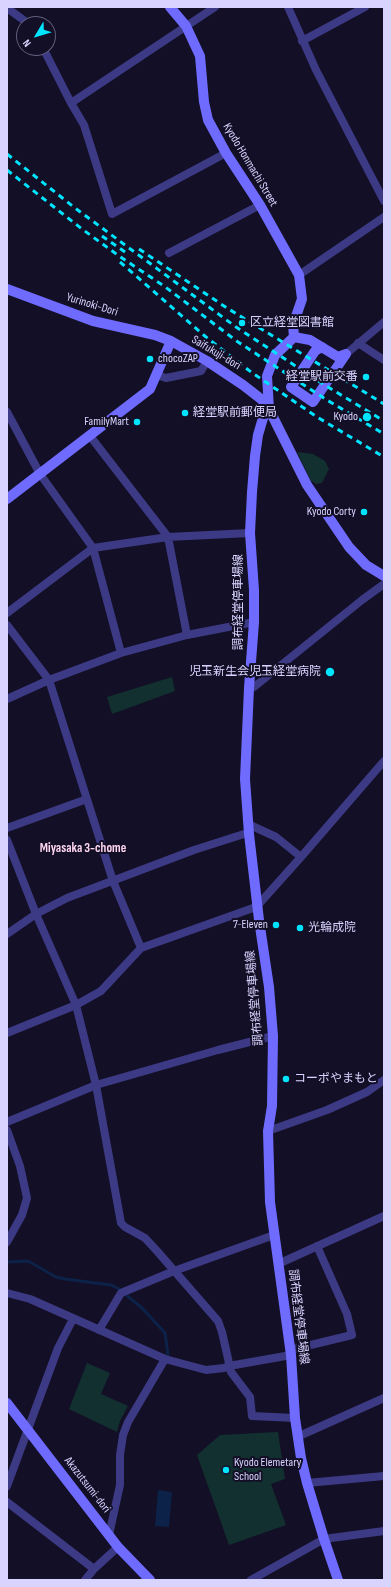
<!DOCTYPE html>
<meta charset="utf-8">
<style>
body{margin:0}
#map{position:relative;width:391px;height:1587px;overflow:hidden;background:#130f26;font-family:"Sofia Sans Condensed",sans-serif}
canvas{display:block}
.frame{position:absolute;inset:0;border:8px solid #d9d4ff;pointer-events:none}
.north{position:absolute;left:16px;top:16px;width:40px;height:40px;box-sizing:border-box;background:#130f26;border:1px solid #625e7d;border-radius:50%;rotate:232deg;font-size:11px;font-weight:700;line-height:16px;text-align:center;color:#d9d4ff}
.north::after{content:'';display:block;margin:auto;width:14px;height:18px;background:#00e5ff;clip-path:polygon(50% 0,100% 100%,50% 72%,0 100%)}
</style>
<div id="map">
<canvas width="391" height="1587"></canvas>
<div class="frame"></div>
<div class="north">N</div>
</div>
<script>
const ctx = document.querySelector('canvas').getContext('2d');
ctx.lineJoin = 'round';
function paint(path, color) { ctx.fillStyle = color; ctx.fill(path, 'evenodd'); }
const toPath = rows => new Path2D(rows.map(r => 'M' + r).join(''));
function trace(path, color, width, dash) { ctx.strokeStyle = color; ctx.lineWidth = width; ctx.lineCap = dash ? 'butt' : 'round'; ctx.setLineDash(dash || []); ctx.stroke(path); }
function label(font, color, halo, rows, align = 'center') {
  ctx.font = font + ' "Sofia Sans Condensed","Noto Sans JP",sans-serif'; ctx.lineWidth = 4; ctx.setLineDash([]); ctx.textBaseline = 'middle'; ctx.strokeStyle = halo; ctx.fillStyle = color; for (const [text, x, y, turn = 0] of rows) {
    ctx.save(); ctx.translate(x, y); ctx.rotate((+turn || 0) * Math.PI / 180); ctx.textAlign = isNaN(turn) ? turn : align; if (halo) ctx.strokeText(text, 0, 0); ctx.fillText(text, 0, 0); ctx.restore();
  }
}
const green = toPath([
 [297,452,313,454,325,461,329,469,322,483,316,484,311,481],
 [172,677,175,691,112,714,107,697],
 [87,1363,110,1373,101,1394,128,1406,120,1421,117,1432,69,1409],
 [278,1432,285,1479,271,1484,286,1525,229,1545,197,1455,220,1435]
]);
const water = toPath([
 [158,1490,172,1492,169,1527,155,1526]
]);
const stream = toPath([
 [7,1262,28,1261,56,1277,65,1279,111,1285,119,1289,142,1308,165,1333,168,1355]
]);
const street = toPath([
 [288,7,316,70,384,201],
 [7,8,29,24],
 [302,41,365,7],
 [43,48,71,103,84,125,112,214,226,153],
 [71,103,215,7],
 [169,253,260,205],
 [299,275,384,217],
 [358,343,384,360],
 [346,354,384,322],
 [157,375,166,378,201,371,207,361],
 [7,412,40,474,93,548,121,653],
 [90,436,168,537,187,635],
 [7,613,93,548,168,537,250,533],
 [7,625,49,680,113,881,141,948],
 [249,688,254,687,362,600,384,584],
 [7,699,49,680,121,653,187,635,254,622],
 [248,824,276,837,301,857],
 [7,828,87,799],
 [7,840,36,914,76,1005,96,1085,121,1223,125,1227,145,1238,157,1251,218,1321,222,1332,231,1372,250,1397,252,1416,295,1418],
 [7,934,36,914,67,898,194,850,244,834,249,834],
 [7,1033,76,1005,101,991,141,948,253,908,258,905,301,857,384,761],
 [7,1122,96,1085,218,1050,273,1036],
 [7,1130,20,1166,27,1198,22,1215,7,1242],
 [268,1131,327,1110,367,1092,384,1080],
 [278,1264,384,1216],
 [7,1293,30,1299,165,1359,206,1370,224,1368,229,1366,291,1355],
 [99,1330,121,1293,174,1271,274,1235],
 [290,1350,352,1335,347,1314,317,1246],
 [297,1437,384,1398],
 [307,1483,384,1476],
 [7,1486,58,1348,73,1319],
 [7,1502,94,1569],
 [109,1535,120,1485,120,1455,123,1435,128,1422,165,1359],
 [85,1580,94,1569,118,1547],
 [251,1580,324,1539,384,1531]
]);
const secondary = toPath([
 [170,7,186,26,200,56,204,102,208,120,226,153,260,205,299,275,302,299,293,325,294,337],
 [7,289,93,321,155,335,171,341,207,361,243,385,261,399,269,409,307,485,349,547,366,565,384,576],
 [294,337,310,340,338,357,346,354],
 [322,347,315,351,291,387,313,402,346,354],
 [269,409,263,418,258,435,255,456,252,492,250,533,254,590,254,622,249,688,245,779,249,834,259,920,269,987,273,1036,272,1106,268,1131,270,1202,291,1355,295,1418,301,1458,307,1483,324,1539,338,1580],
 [269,409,267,376,275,355,294,337],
 [7,499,150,389,171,341],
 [7,1403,118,1547,150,1580]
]);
const rail = toPath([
 [7,154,75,208,236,327,323,384,384,421],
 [7,170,82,229,119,256,164,286,238,342,327,400,384,434],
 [102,236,128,254],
 [139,249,227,308,384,404],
 [120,262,206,337,251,372,317,417,384,457]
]);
const markers = [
 [242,323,4,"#00e5ff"],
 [150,359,4,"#00e5ff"],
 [366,377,4,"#00e5ff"],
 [185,413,4,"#00e5ff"],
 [367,417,5,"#00e5ff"],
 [137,422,4,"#00e5ff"],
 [364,512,4,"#00e5ff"],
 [330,672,5,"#00e5ff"],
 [276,925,4,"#00e5ff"],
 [300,928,4,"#00e5ff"],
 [286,1079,4,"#00e5ff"],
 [226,1470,4,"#00e5ff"]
];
const streetNames = [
 ["Kyodo Honmachi Street",250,165,59],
 ["Yurinoki-Dori",92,305,17],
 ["Saifukuji-dori",216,353,31],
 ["調布経堂停車場線",239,602,-90],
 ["調布経堂停車場線",255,998,-95],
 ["調布経堂停車場線",298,1317,83],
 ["Akazutsumi-dori",87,1485,52]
];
const poiNames = [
 ["区立経堂図書館",250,323],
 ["chocoZAP",158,359],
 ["経堂駅前交番",358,377,"right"],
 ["経堂駅前郵便局",193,413],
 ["Kyodo",358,417,"right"],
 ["FamilyMart",129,422,"right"],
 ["Kyodo Corty",356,512,"right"],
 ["児玉新生会児玉経堂病院",321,672,"right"],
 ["7-Eleven",268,925,"right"],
 ["光輪成院",308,928],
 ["コーポやまもと",294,1079],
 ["Kyodo Elemetary",234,1463],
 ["School",234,1477]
];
const neighbourhoodNames = [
 ["Miyasaka 3-chome",83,849]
];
paint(green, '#12302f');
paint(water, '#0c2248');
trace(stream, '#0c2248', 3);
trace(street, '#3d3a85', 8);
trace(secondary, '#6f6bff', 10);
trace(rail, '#00e5ff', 3, [6, 5]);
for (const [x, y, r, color] of markers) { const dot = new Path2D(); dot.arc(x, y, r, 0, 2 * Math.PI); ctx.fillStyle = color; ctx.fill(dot); trace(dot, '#130f26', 1.5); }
label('12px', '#d9d4ff', '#130f26', streetNames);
label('12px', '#d9d4ff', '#130f26', poiNames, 'left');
label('bold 13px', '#ffd6f0', '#130f26', neighbourhoodNames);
</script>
